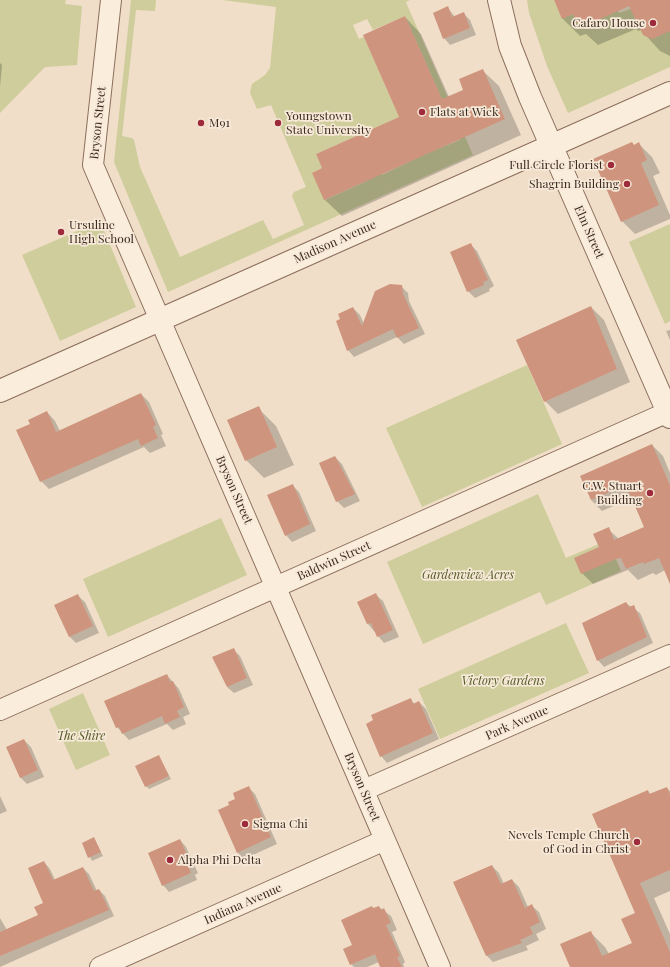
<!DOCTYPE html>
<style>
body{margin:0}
canvas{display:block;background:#f0dec8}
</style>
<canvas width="670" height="967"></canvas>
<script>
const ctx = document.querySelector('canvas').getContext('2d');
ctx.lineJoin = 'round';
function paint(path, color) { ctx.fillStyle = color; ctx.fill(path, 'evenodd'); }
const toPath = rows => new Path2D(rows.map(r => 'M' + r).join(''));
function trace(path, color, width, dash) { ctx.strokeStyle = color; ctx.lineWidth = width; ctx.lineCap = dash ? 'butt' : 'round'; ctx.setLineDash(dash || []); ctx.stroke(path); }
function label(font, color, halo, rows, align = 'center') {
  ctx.font = font + ' "Playfair Display",serif'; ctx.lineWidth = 3.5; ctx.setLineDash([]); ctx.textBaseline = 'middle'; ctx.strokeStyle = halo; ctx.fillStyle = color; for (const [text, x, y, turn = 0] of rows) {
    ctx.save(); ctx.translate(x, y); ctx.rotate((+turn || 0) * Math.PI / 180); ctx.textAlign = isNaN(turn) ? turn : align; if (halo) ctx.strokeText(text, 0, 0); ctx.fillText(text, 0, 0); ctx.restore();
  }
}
const green = toPath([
 [0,0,66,0,65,4,82,6,77,65,45,67,0,113],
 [131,0,156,0,155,11,136,10,122,136,132,138,134,140,140,167,180,257,263,220,273,239,304,225,292,196,294,192,306,187,271,105,257,109,250,93,252,84,265,75,270,68,276,7,222,0,410,0,406,2,408,7,473,155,168,292,114,162],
 [405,16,460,140,411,160,411,161,382,175,381,173,366,179,367,181,325,200,312,173,322,168,316,154,399,117,364,37,359,39,353,25,367,19,373,30],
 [527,0,554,0,562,18,573,14,580,28,602,18,613,0,619,13,633,8,637,16,634,18,639,29,644,29,642,34,651,38,670,27,670,67,568,113,547,66,529,13],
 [100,221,136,307,60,341,22,255],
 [670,224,670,321,665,324,629,242],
 [527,365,562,444,422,507,386,428],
 [538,494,566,558,608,540,621,571,546,605,540,592,423,644,387,562],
 [221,518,247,575,108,637,83,579],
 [566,623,589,673,440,739,418,689],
 [83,693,110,755,76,770,49,709]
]);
const shadow = toPath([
 [555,0,670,0,670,56,660,51,641,30,638,31,636,29,598,45,586,34,580,36,562,18],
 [448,8,455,17,463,13,470,20,476,35,450,45,444,38],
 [405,17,421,34,449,97,465,91,482,70,499,86,521,135,342,216,325,200,313,173,323,169,400,117],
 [0,63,2,65,0,87],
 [632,143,635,146,639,144,652,157,660,173,653,176,670,215,670,219,635,234,622,221,595,159],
 [470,244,477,251,494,286,489,289,490,291,475,298,468,291],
 [401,286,408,293,409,301,425,334,404,344,397,337,354,357,348,350,341,319,353,308,360,315,364,324],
 [591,307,604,320,630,382,558,414,545,401],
 [670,330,670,340,666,331],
 [141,394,149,402,163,434,161,435,166,446,150,453,144,447,49,489,41,481,31,424,47,412,55,421,60,431],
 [258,408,276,426,294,465,264,478,246,460],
 [652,445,663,456,670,473,670,581,665,570,656,575,653,573,638,580,628,570,593,584,582,573,600,547,608,529,619,539,645,528,632,498,602,511,591,500],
 [335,457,342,464,360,501,344,508,337,501],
 [292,485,299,492,316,531,292,542,286,535],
 [376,595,383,601,399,637,384,643,368,624],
 [78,596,85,602,99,633,76,643,69,636],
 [626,603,640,613,653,643,604,667,598,660],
 [233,649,240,656,253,685,234,693,227,687],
 [167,675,179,689,190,714,183,717,186,724,173,730,167,724,129,740,117,727],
 [410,699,415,704,419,702,426,709,439,739,387,763,381,756],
 [24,740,31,747,44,777,27,784,20,777],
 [159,757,171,779,149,789,146,786],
 [248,787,255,794,277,844,244,859,237,852,230,806],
 [667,788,670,791,670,891,654,898,670,934,670,967,571,967,590,932,605,947,609,954,633,944,648,791,651,795],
 [0,796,7,811,0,814],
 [94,839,103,856,92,861,83,843],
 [180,840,186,847,198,873,195,875,197,880,169,892,163,885],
 [44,862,50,869,55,880,83,868,89,874,97,891,99,890,105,896,114,916,0,967,0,918,7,930,39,915,45,903],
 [492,866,499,873,504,884,512,880,519,887,528,907,532,906,539,912,546,929,536,934,539,940,526,946,528,950,493,962,487,956],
 [379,907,391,916,397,930,392,932,405,962,403,964,404,967,383,967,379,962,367,967,354,967,351,964,354,945,374,909]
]);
const building = toPath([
 [554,0,670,0,670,31,652,39,643,35,629,6,580,28,573,14,562,19],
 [448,6,452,17,464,12,470,28,443,39,433,13],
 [405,16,442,99,463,90,459,79,483,69,505,119,324,200,312,173,322,168,316,154,399,117,363,35],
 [632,142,634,145,639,142,647,160,641,163,659,205,621,222,593,159],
 [471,243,488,280,483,282,484,285,467,292,450,252],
 [390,284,402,285,403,294,419,328,397,338,393,329,347,351,336,321,340,319,338,314,353,307,362,326,375,291],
 [591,306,617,369,544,402,516,340],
 [141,393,156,425,153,427,158,438,141,446,138,439,40,482,16,430,30,424,28,420,47,411,56,432],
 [259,406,277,447,245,461,227,420],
 [652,444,670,485,670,584,659,558,644,564,643,562,626,569,621,558,616,559,581,574,574,558,599,547,593,534,609,527,614,540,644,527,626,485,591,500,580,476],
 [335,456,355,494,336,502,319,463],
 [293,484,310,524,285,536,267,495],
 [376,593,393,630,377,637,371,623,367,624,357,602],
 [78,594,93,626,69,637,54,605],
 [626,602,629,607,634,605,647,637,597,661,582,623],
 [234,648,247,678,227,687,212,657],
 [167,674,170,682,173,681,184,707,177,711,180,717,165,724,162,716,122,734,119,727,116,728,104,701],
 [411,698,413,704,419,701,433,733,380,757,366,724,373,720,371,715],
 [24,739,38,770,20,778,6,747],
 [159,755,169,776,145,787,135,766],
 [249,786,271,837,237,853,218,810,229,805,228,802,235,799,233,793],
 [667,787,670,795,670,870,640,883,670,952,670,967,570,967,560,944,591,931,602,956,632,943,621,919,635,913,592,814,648,790,649,794],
 [94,837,101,852,88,858,82,843],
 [180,839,192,867,189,868,191,873,162,886,148,853],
 [44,861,53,880,83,867,94,891,99,889,109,910,0,956,0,932,38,915,34,907,43,903,28,868],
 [492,865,501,884,512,879,525,908,532,904,540,922,530,927,533,934,520,940,522,943,486,956,453,882],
 [372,906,373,908,379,906,381,910,384,908,391,923,386,925,400,956,397,957,402,967,380,967,375,954,350,965,343,949,352,945,341,920]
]);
const minor = toPath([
 [111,0,93,165,440,967],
 [0,710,668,412],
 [364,790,670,655],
 [100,967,385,840]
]);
const tertiary = toPath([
 [499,0,510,46,530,97,670,417],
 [0,391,670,93]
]);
const markers = [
 [653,23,4,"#9d2b3c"],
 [422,112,4,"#9d2b3c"],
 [201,123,4,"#9d2b3c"],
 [278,123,4,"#9d2b3c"],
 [611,165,4,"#9d2b3c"],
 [627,184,4,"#9d2b3c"],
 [61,232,4,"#9d2b3c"],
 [650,493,4,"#9d2b3c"],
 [245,824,4,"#9d2b3c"],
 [637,842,4,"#9d2b3c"],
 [170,860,4,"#9d2b3c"]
];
const poiNames = [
 ["Cafaro House",645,23,"right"],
 ["Flats at Wick",430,112],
 ["Youngstown",286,116],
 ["State University",286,130],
 ["M91",209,123],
 ["Full Circle Florist",603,165,"right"],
 ["Shagrin Building",619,184,"right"],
 ["Ursuline",69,225],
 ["High School",69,239],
 ["C.W. Stuart",642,486,"right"],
 ["Building",642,500,"right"],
 ["Sigma Chi",253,824],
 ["Nevels Temple Church",629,835,"right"],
 ["of God in Christ",629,849,"right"],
 ["Alpha Phi Delta",178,860]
];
const streetNames = [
 ["Bryson Street",98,123,-84],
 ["Elm Street",589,232,66],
 ["Madison Avenue",335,242,-24],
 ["Bryson Street",234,490,66],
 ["Baldwin Street",334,561,-24],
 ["Park Avenue",517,723,-24],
 ["Bryson Street",362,787,67],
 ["Indiana Avenue",243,904,-24]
];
const parkNames = [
 ["Gardenview Acres",468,575],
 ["Victory Gardens",503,681],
 ["The Shire",81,736]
];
paint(green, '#cecd9b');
paint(shadow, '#0003');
paint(building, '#ce947d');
trace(minor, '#8c6f5c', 22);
trace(tertiary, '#8c6f5c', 24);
trace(minor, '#faeddc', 20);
trace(tertiary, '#faeddc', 22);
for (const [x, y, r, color] of markers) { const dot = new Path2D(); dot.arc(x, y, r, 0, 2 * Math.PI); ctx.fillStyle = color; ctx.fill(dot); trace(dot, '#f7e9d8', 1.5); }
label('12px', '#3c2a20', '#f7e9d8', poiNames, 'left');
label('12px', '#3c2a20', '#f7e9d8', streetNames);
label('italic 12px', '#535926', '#f7e9d8', parkNames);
</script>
